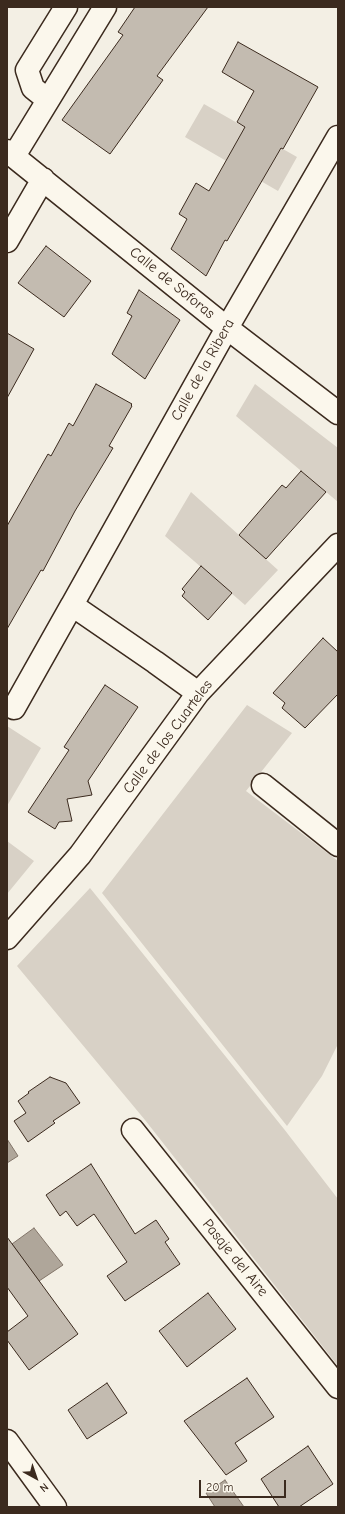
<!DOCTYPE html>
<style>
body{margin:0}
#map{position:relative;width:345px;height:1514px;overflow:hidden;background:#f3efe4;font-family:"Comic Neue",sans-serif}
canvas{display:block}
.frame{position:absolute;inset:0;border:8px solid #3b2a1e;pointer-events:none}
.north{position:absolute;left:16px;top:1458px;width:40px;height:40px;-webkit-text-stroke:3px #fbf7ec;paint-order:stroke;rotate:140deg;font-size:11px;font-weight:700;line-height:16px;text-align:center;color:#3b2a1e}
.north::after{content:'';display:block;margin:auto;width:14px;height:18px;background:#3b2a1e;clip-path:polygon(50% 0,100% 100%,50% 72%,0 100%)}
.scale{position:absolute;left:199px;top:1480px;width:87px;height:18px;box-sizing:border-box;border:2px solid #3b2a1e;border-top:0;padding-left:5px;font-size:12px;line-height:14px;white-space:nowrap;color:#3b2a1e;-webkit-text-stroke:3px #fbf7ec;paint-order:stroke}
</style>
<div id="map">
<canvas width="345" height="1514"></canvas>
<div class="frame"></div>
<div class="north">N</div>
<div class="scale">20 m</div>
</div>
<script>
const ctx = document.querySelector('canvas').getContext('2d');
ctx.lineJoin = 'round';
function paint(path, color) { ctx.fillStyle = color; ctx.fill(path, 'evenodd'); }
const toPath = rows => new Path2D(rows.map(r => 'M' + r).join(''));
function trace(path, color, width, dash) { ctx.strokeStyle = color; ctx.lineWidth = width; ctx.lineCap = dash ? 'butt' : 'round'; ctx.setLineDash(dash || []); ctx.stroke(path); }
function label(font, color, halo, rows, align = 'center') {
  ctx.font = font + ' "Comic Neue",sans-serif'; ctx.lineWidth = 3.5; ctx.setLineDash([]); ctx.textBaseline = 'middle'; ctx.strokeStyle = halo; ctx.fillStyle = color; for (const [text, x, y, turn = 0] of rows) {
    ctx.save(); ctx.translate(x, y); ctx.rotate((+turn || 0) * Math.PI / 180); ctx.textAlign = isNaN(turn) ? turn : align; if (halo) ctx.strokeText(text, 0, 0); ctx.fillText(text, 0, 0); ctx.restore();
  }
}
const green = toPath([
 [204,104,297,157,278,191,185,137],
 [255,384,338,448,338,502,236,416],
 [191,492,278,570,245,605,165,536],
 [247,705,292,733,246,791,338,861,338,1044,322,1076,287,1126,102,893],
 [7,726,41,748,7,806],
 [7,841,34,861,7,894],
 [90,888,284,1129,338,1199,338,1366,145,1120,17,966]
]);
const water = toPath([
 [7,1139,18,1156,7,1163,7,1139],
 [34,1228,63,1265,39,1281,12,1244,34,1228],
 [225,1480,244,1507,215,1507,206,1493,225,1480]
]);
const building = toPath([
 [135,7,208,7,157,76,163,80,110,154,62,120,123,35,118,32,135,7],
 [238,42,318,87,283,149,281,148,227,241,225,240,206,276,171,249,187,219,179,214,196,183,209,191,245,127,237,122,254,91,222,72,238,42],
 [46,246,91,281,64,317,18,283,46,246],
 [139,290,180,320,145,379,112,354,132,316,127,313,139,290],
 [7,333,34,349,7,398,7,333],
 [96,384,132,404,131,405,132,406,109,446,113,448,75,511,43,571,41,570,7,629,7,526,48,454,51,456,69,423,73,426,96,384],
 [301,471,326,492,266,559,239,535,282,485,286,488,301,471],
 [201,566,232,593,208,620,182,596,185,592,182,589,201,566],
 [323,638,338,652,338,694,305,728,282,708,285,703,273,693,323,638],
 [105,685,138,707,88,781,92,795,67,799,72,821,59,822,55,829,28,812,69,750,64,747,105,685],
 [50,1077,66,1083,80,1103,53,1121,55,1123,28,1142,14,1121,26,1113,18,1101,29,1093,28,1092,50,1077],
 [91,1164,135,1234,156,1220,169,1239,165,1242,180,1264,125,1301,107,1276,127,1262,94,1214,77,1226,66,1211,60,1216,46,1195,91,1164],
 [7,1237,78,1334,29,1370,7,1340,7,1332,28,1316,7,1287,7,1237],
 [208,1293,236,1329,187,1367,159,1331,208,1293],
 [247,1378,274,1417,235,1443,247,1461,226,1475,184,1421,247,1378],
 [107,1383,127,1413,87,1439,68,1410,107,1383],
 [308,1446,333,1484,299,1507,279,1507,261,1479,308,1446]
]);
const minor = toPath([
 [48,100,33,88,27,70,66,7],
 [7,151,227,328,338,413],
 [14,156,105,7],
 [7,241,43,179],
 [198,693,155,662,72,605,227,328,338,137],
 [14,708,72,605],
 [263,785,338,845],
 [7,938,80,855,198,693,338,545],
 [133,1130,338,1387],
 [7,1441,55,1507]
]);
const streetNames = [
 ["Calle de Soforas",172,283,39],
 ["Calle de la Ribera",203,370,-61],
 ["Calle de los Cuarteles",168,737,-53],
 ["Pasaje del Aire",235,1258,51]
];
paint(green, '#d8d1c6');
paint(water, '#afa69a');
trace(water, '#817468', 1);
paint(building, '#c3bbb0');
trace(building, '#3b2a1e', 1);
trace(minor, '#3b2a1e', 25);
trace(minor, '#fbf7ec', 22);
label('15px', '#3b2a1e', '#fbf7ec', streetNames);
</script>
